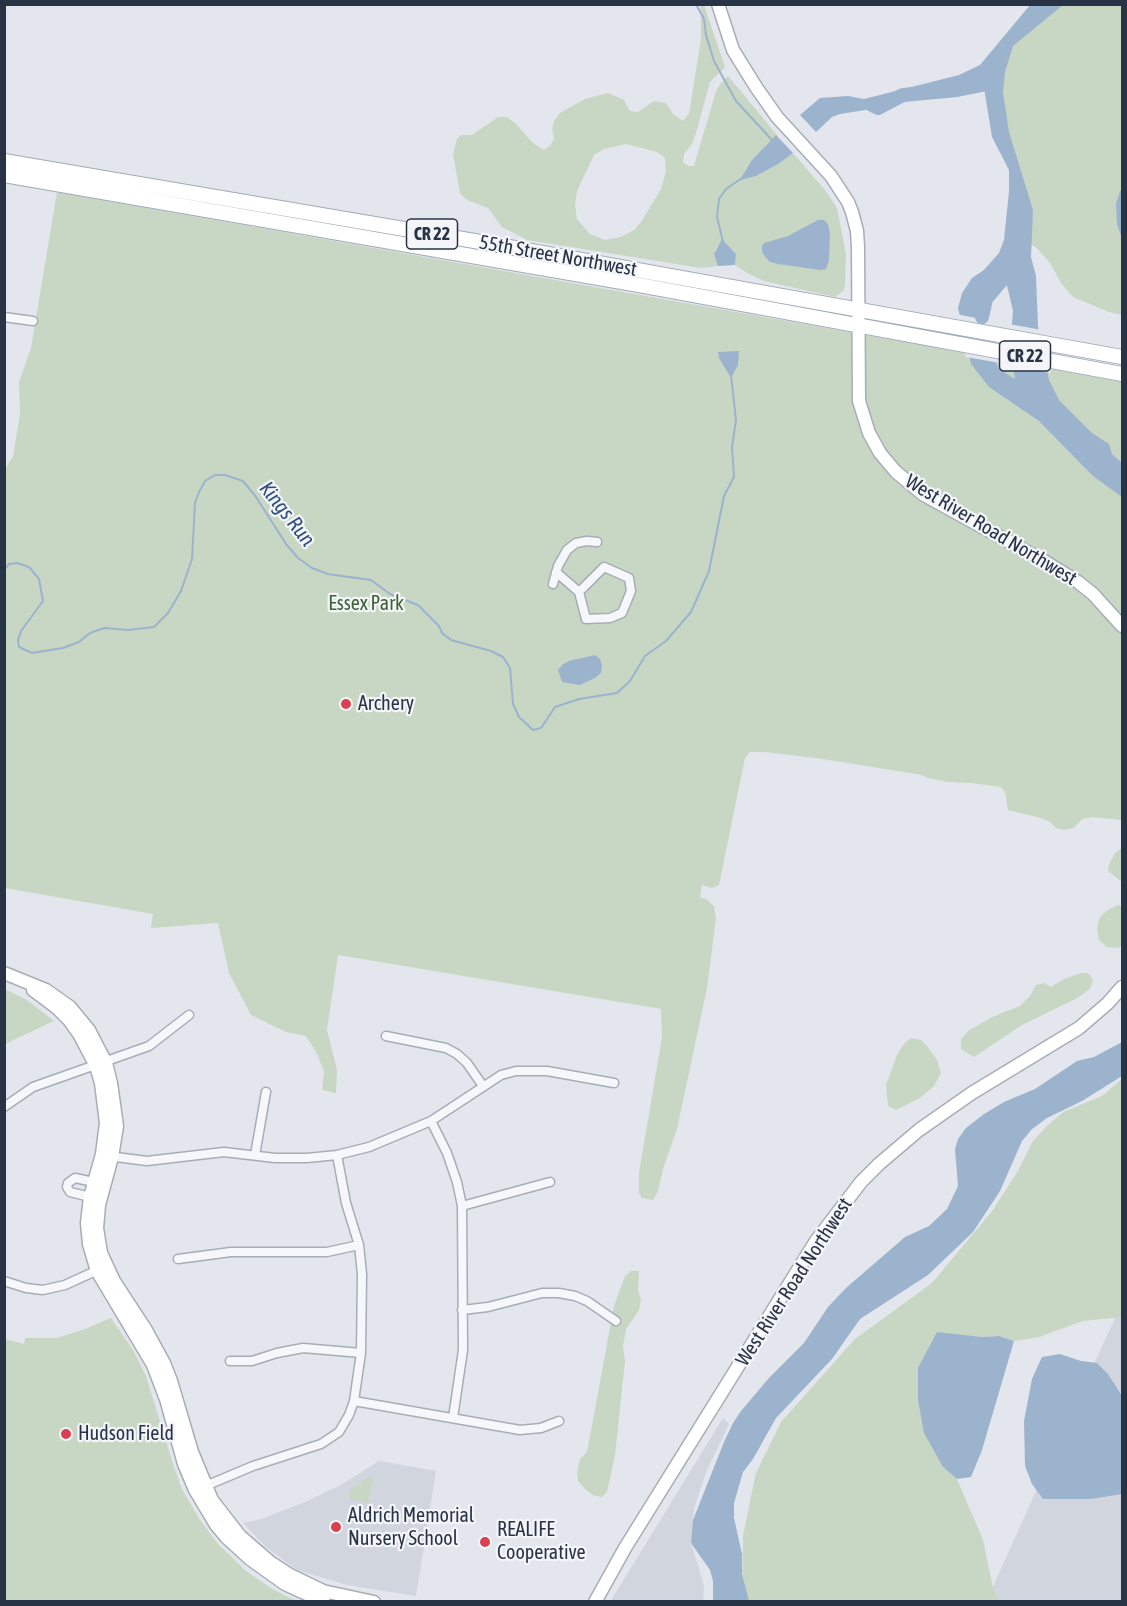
<!DOCTYPE html>
<style>
body{margin:0}
#map{position:relative;width:1127px;height:1606px;overflow:hidden;background:#e3e6ec;font-family:"Asap Condensed",sans-serif}
canvas{display:block}
.frame{position:absolute;inset:0;border:6px solid #293346;pointer-events:none}
</style>
<div id="map">
<canvas width="1127" height="1606"></canvas>
<div class="frame"></div>
</div>
<script>
const ctx = document.querySelector('canvas').getContext('2d');
ctx.lineJoin = 'round';
function paint(path, color) { ctx.fillStyle = color; ctx.fill(path, 'evenodd'); }
const toPath = rows => new Path2D(rows.map(r => 'M' + r).join(''));
function trace(path, color, width, dash) { ctx.strokeStyle = color; ctx.lineWidth = width; ctx.lineCap = dash ? 'butt' : 'round'; ctx.setLineDash(dash || []); ctx.stroke(path); }
function label(font, color, halo, rows, align = 'center') {
  ctx.font = font + ' "Asap Condensed",sans-serif'; ctx.lineWidth = 4.5; ctx.setLineDash([]); ctx.textBaseline = 'middle'; ctx.strokeStyle = halo; ctx.fillStyle = color; for (const [text, x, y, turn = 0] of rows) {
    ctx.save(); ctx.translate(x, y); ctx.rotate((+turn || 0) * Math.PI / 180); ctx.textAlign = isNaN(turn) ? turn : align; if (halo) ctx.strokeText(text, 0, 0); ctx.fillText(text, 0, 0); ctx.restore();
  }
}
const built = toPath([
 [1122,1303,1122,1601,986,1602,1064,1429],
 [723,1418,729,1424,707,1470,694,1508,691,1543,704,1586,703,1601,610,1602],
 [379,1461,436,1471,416,1596,347,1585,297,1570,266,1547,243,1523,261,1519,303,1503,341,1485]
]);
const green = toPath([
 [701,5,704,5,725,67,710,82,696,133,692,144,684,154,683,162,688,166,694,166,716,91,721,83,728,76,777,135,752,160,759,174,780,163,793,153,825,190,837,208,846,254,845,285,844,290,835,297,764,281,747,273,735,265,736,254,722,240,715,250,718,266,701,268,527,240,502,227,488,208,467,200,460,193,453,154,457,139,461,135,472,135,498,117,507,117,516,124,533,143,544,150,550,146,554,139,552,129,554,121,560,113,585,99,608,93,624,100,630,111,638,112,654,101,666,103,673,114,683,121,689,114,701,39],
 [626,144,657,152,665,158,666,171,661,189,641,222,634,230,621,237,605,240,590,234,577,219,575,205,577,191,594,155,604,149],
 [1054,5,1122,5,1122,315,1109,312,1073,297,1061,283,1050,263,1036,247,1019,239,1017,191,994,130,999,66,1014,44],
 [57,192,889,339,980,345,1122,369,1122,820,1092,817,1082,819,1074,828,1064,830,1056,828,1050,822,1041,818,1008,810,1005,792,1001,787,971,783,948,782,928,778,922,775,823,759,765,752,750,752,745,758,719,885,711,888,702,885,700,898,706,899,714,906,716,919,707,988,677,1129,663,1169,658,1191,653,1200,642,1198,639,1193,639,1173,662,1037,661,1009,338,955,327,1030,337,1070,336,1093,322,1090,324,1071,316,1052,306,1036,286,1032,251,1015,229,973,218,923,151,928,153,914,5,888,4,473,9,462,13,457,20,414,19,382,31,348],
 [1122,848,1122,882,1108,871,1109,864,1115,853],
 [1118,905,1122,907,1122,944,1119,948,1107,947,1099,940,1097,928,1100,917,1108,910],
 [1081,973,1088,973,1093,980,1090,989,1077,998,1022,1025,974,1057,961,1049,961,1039,968,1031,992,1017,1020,1006,1030,996,1036,985,1044,983,1051,987,1064,979],
 [5,989,27,1000,54,1021,5,1044],
 [911,1038,921,1040,927,1046,937,1060,941,1073,934,1086,920,1098,896,1110,888,1106,886,1085,897,1055,903,1045],
 [1122,1079,1122,1317,1083,1321,1039,1337,1014,1341,999,1336,982,1337,937,1333,943,1467,957,1479,983,1540,993,1588,999,1601,744,1602,742,1596,743,1536,750,1501,756,1473,781,1422,855,1339,932,1283,993,1210,1019,1169,1033,1141,1046,1127,1063,1112,1102,1096],
 [631,1271,639,1271,638,1290,641,1300,639,1310,626,1329,623,1346,625,1361,615,1455,607,1492,602,1497,593,1495,586,1490,578,1481,577,1472,580,1459,587,1452,614,1306,625,1276],
 [111,1318,133,1350,146,1376,175,1470,182,1489,200,1520,218,1544,246,1571,274,1590,297,1601,5,1601,5,1339,24,1344,25,1338,57,1338,85,1329],
 [369,1477,373,1477,368,1503,349,1499,351,1489]
]);
const water = toPath([
 [1030,5,1063,5,1013,46,1005,72,1003,92,1009,132,1033,210,1031,257,1036,276,1038,326,1049,380,1059,400,1092,433,1109,444,1112,454,1122,463,1122,497,1093,476,1039,421,989,387,971,364,958,308,962,293,972,278,984,270,999,253,1004,240,1009,191,1009,170,992,137,984,88,980,86,957,90,903,95,878,108,840,114,832,117,816,132,800,115,820,98,848,96,864,99,959,75,980,65],
 [1005,277,1013,311,1010,346,1015,379,999,369,992,354,986,308,986,299],
 [776,135,793,153,780,163,756,176,740,180,752,160],
 [1122,190,1122,239,1117,224,1116,204,1120,191],
 [818,220,824,220,828,224,830,234,829,260,826,269,820,270,778,264,770,262,766,258,762,252,762,246,764,243,788,236],
 [722,239,736,254,735,265,718,266,714,254],
 [739,351,738,365,731,378,719,358,718,352],
 [595,655,600,659,602,666,601,673,595,678,580,685,562,682,558,670,562,665,569,661],
 [1122,1042,1122,1076,1082,1101,1047,1118,1032,1129,1022,1141,1000,1191,973,1232,928,1275,860,1319,832,1359,776,1418,753,1459,743,1472,734,1503,734,1518,742,1554,742,1574,749,1601,713,1601,713,1581,710,1570,691,1543,693,1520,724,1442,733,1423,741,1411,769,1378,804,1343,828,1307,846,1288,905,1237,929,1226,947,1209,958,1186,955,1149,958,1139,966,1128,984,1114,1004,1102,1035,1089,1077,1061,1094,1057],
 [937,1332,982,1337,999,1336,1014,1341,982,1450,971,1477,957,1479,943,1467,924,1433,918,1400,918,1368],
 [1060,1354,1081,1361,1097,1363,1108,1374,1122,1396,1122,1494,1091,1499,1043,1499,1032,1484,1025,1466,1024,1421,1032,1379,1042,1357]
]);
const pier = toPath([
 [956,314,991,321,995,353,1000,363,966,357],
 [1009,324,1042,330,1051,373,1009,365,1007,346]
]);
const stream = toPath([
 [696,4,704,19,706,35,714,61,736,101,772,140],
 [723,242,717,217,719,199,726,189,742,178],
 [4,570,9,564,17,563,29,567,39,579,43,601,21,631,18,640,19,647,32,653,63,648,79,642,90,633,104,628,128,630,154,627,168,613,181,591,192,559,195,503,199,492,205,481,215,475,225,475,243,481,256,497,286,544,298,558,312,568,328,574,371,580,390,594,418,605,439,626,442,633,451,640,491,651,503,657,510,668,513,704,519,717,533,730,541,728,555,707,579,699,617,693,630,681,645,656,666,641,691,612,709,571,724,496,734,477,732,447,736,420,731,375]
]);
const river = toPath([
 [872,105,878,108,903,95,957,90,992,83],
 [982,317,986,299,1008,273,1011,264]
]);
const street = toPath([
 [4,317,33,321],
 [556,572,579,592,604,567,629,578,631,591,622,613,610,618,586,619,579,592],
 [553,584,558,566,567,550,576,543,587,541,597,542],
 [386,1036,446,1048,457,1054,467,1063,483,1086],
 [4,1107,33,1087,149,1046,189,1015],
 [431,1121,447,1153,457,1182,462,1206,463,1350,453,1418],
 [255,1155,266,1092],
 [108,1156,147,1161,224,1152,275,1158,307,1158,337,1155,369,1147,431,1121,501,1075,516,1071,547,1071,614,1083],
 [90,1197,70,1192,67,1187,68,1183,75,1178,94,1182],
 [462,1206,550,1182],
 [178,1259,231,1252,327,1252,359,1245],
 [4,1281,26,1288,43,1290,65,1285,100,1269],
 [462,1310,488,1307,542,1293,559,1293,575,1296,587,1301,616,1321],
 [230,1361,252,1361,277,1353,303,1348,361,1353],
 [354,1401,520,1430,541,1428,559,1421],
 [203,1487,253,1466,321,1444,339,1432,349,1415,354,1401,361,1353,362,1274,359,1245,346,1203,337,1155]
]);
const secondary = toPath([
 [718,4,733,50,756,87,777,117,831,176,848,202,852,212,857,231,858,247,859,401,869,433,880,453,896,472,924,495,1044,561,1078,582,1093,594,1122,626],
 [4,973,46,990,70,1007,89,1030,106,1063,111,1083,117,1126,112,1157,99,1205,97,1228,101,1253,114,1281,146,1330,164,1363,171,1381,192,1452,212,1500,240,1536,270,1562,290,1575,323,1591,374,1602],
 [33,990,57,1008,69,1020,79,1034,96,1066,101,1083,106,1123,102,1154,90,1197,87,1223,89,1244,97,1271,153,1365,166,1399,184,1464,195,1490,216,1525,226,1537,250,1559,285,1584,324,1602],
 [595,1602,625,1548,816,1241,861,1182,879,1164,919,1130,972,1093,1079,1028,1108,1003,1122,987]
]);
const primary = toPath([
 [4,161,498,245,1122,357],
 [4,175,639,285,1122,374]
]);
const markers = [
 [346,704,6,"#d84152"],
 [66,1434,6,"#d84152"],
 [336,1527,6,"#d84152"],
 [485,1542,6,"#d84152"]
];
const shields = [
 [432,234,51],
 [1025,356,51]
];
const shieldNames = [
 ["CR 22",432,234],
 ["CR 22",1025,356]
];
const streetNames = [
 ["55th Street Northwest",558,256,10],
 ["West River Road Northwest",991,530,31],
 ["West River Road Northwest",794,1282,-57]
];
const parkNames = [
 ["Essex Park",366,604]
];
const poiNames = [
 ["Archery",358,704],
 ["Hudson Field",78,1434],
 ["Aldrich Memorial",348,1516],
 ["Nursery School",348,1539],
 ["REALIFE",497,1530],
 ["Cooperative",497,1553]
];
const waterNames = [
 ["Kings Run",287,514,52]
];
paint(built, '#d1d5de');
paint(green, '#c8d7c3');
paint(water, '#9cb3ce');
paint(pier, '#e3e6ec');
trace(stream, '#9cb3ce', 2);
trace(river, '#9cb3ce', 14);
trace(street, '#a7adb7', 11);
trace(secondary, '#a7adb7', 15);
trace(primary, '#a1aab9', 16);
trace(street, '#f6f7fa', 8);
trace(secondary, '#fff', 12);
trace(primary, '#fff', 14);
for (const [x, y, r, color] of markers) { const dot = new Path2D(); dot.arc(x, y, r, 0, 2 * Math.PI); ctx.fillStyle = color; ctx.fill(dot); trace(dot, '#f3f5f9', 2); }
for (const [x, y, w] of shields) { const box = new Path2D(); box.roundRect(x - w / 2, y - 15, w, 30, 4.5); ctx.fillStyle = '#f3f5f9'; ctx.fill(box); trace(box, '#293346', 1.5); }
label('bold 18px', '#293346', null, shieldNames);
label('20px', '#293346', '#f3f5f9', streetNames);
label('20px', '#3c6335', '#f3f5f9', parkNames);
label('20px', '#293346', '#f3f5f9', poiNames, 'left');
label('italic 21px', '#30507d', '#f3f5f9', waterNames);
</script>
